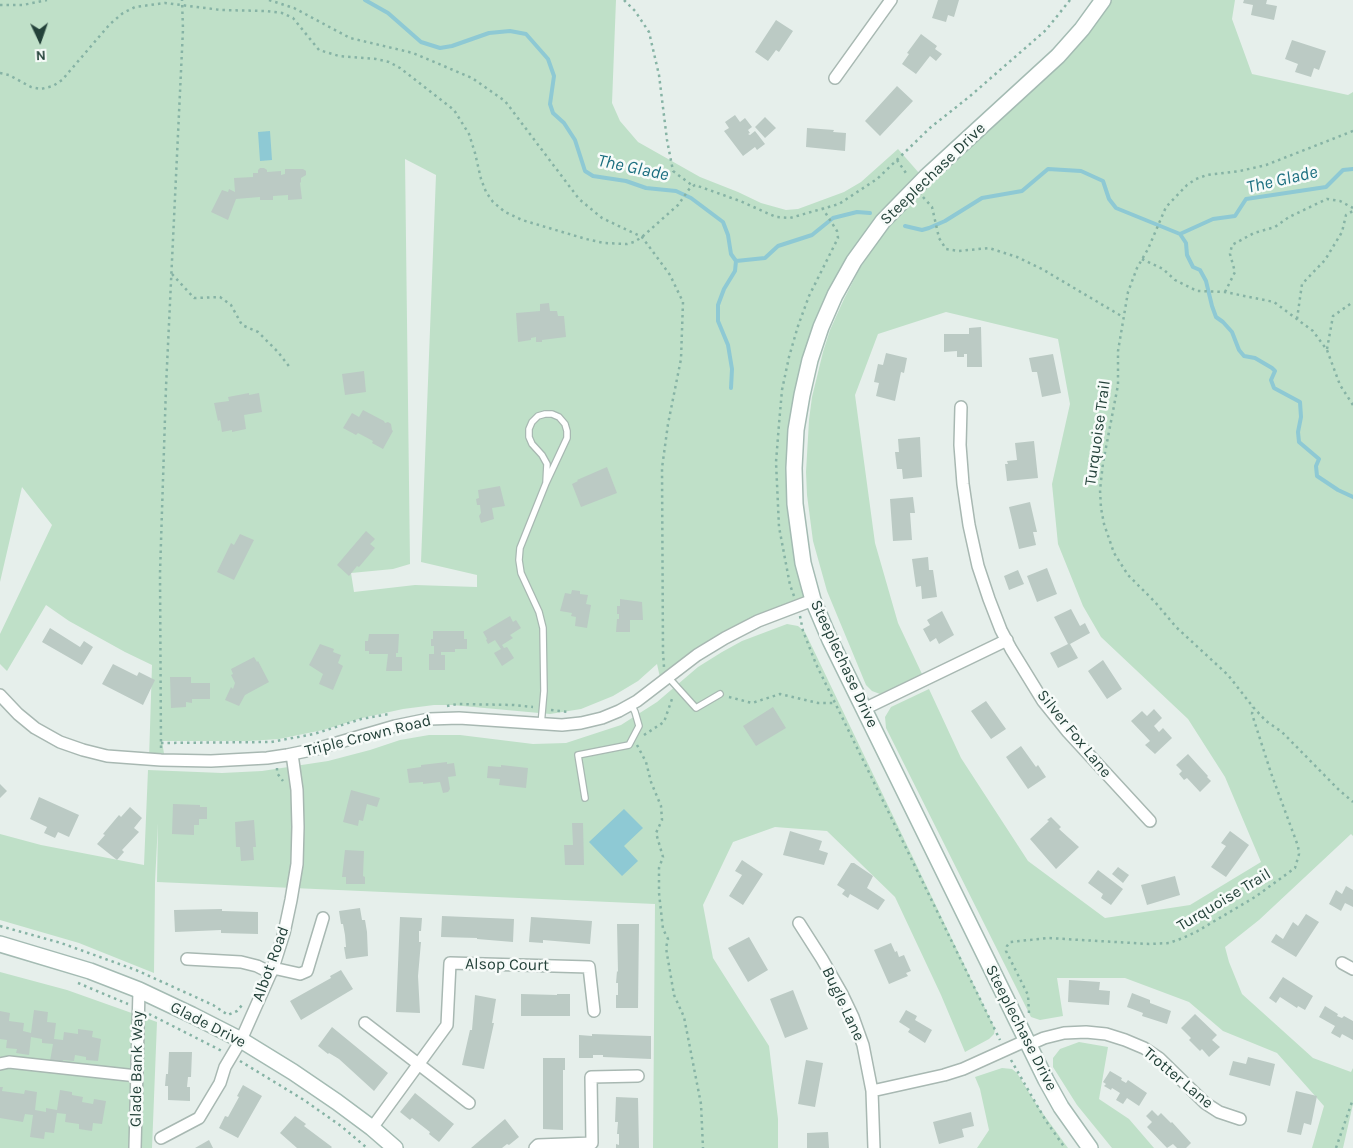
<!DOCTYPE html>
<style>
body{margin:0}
#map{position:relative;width:1353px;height:1148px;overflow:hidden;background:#e6efeb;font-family:Karla,sans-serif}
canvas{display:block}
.north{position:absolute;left:15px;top:15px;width:50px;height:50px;-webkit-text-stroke:4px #f7fbf9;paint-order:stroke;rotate:177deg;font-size:14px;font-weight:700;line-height:20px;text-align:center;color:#24423a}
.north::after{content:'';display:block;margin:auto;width:18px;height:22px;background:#24423a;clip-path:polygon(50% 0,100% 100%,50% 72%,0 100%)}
</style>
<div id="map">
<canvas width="1353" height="1148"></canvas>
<div class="north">N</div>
</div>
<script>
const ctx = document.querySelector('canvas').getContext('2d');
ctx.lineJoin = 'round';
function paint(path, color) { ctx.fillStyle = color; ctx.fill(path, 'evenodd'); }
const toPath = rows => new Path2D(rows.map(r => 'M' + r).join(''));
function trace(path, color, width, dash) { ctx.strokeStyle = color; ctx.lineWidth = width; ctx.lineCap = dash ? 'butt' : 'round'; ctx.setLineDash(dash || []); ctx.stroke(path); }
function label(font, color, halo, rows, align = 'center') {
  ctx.font = font + ' Karla,sans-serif'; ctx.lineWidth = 5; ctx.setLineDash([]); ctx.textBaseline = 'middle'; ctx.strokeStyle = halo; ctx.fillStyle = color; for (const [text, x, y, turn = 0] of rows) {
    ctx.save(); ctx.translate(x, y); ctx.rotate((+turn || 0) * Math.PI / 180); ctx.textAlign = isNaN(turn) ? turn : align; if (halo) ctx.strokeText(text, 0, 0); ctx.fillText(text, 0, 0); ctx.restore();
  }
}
const green = toPath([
 [0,0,616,0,612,103,620,121,638,142,700,177,738,192,761,203,786,210,798,209,844,192,861,182,898,149,919,173,897,204,821,327,794,468,813,600,758,621,661,682,657,664,638,681,613,696,581,709,550,714,452,705,434,705,403,709,362,718,323,730,279,739,249,741,162,741,165,760,149,759,152,665,125,652,69,621,46,605,7,671,0,664,0,634,52,525,22,487,0,582],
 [405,159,436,175,421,562,477,575,477,587,415,585,354,592,351,573,393,569,410,564],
 [1110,0,1235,0,1232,19,1252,74,1348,95,1353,92,1353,836,1351,834,1259,920,1225,947,1229,962,1242,994,1313,1058,1351,1072,1353,1068,1353,1104,1343,1148,1312,1148,1324,1106,1277,1053,1223,1031,1189,1002,1125,978,1057,978,1063,1016,1040,1020,1031,1017,886,728,885,717,891,707,929,689,961,758,1028,861,1105,918,1190,905,1261,862,1225,777,1188,719,1101,637,1083,606,1058,544,1052,484,1070,404,1058,339,946,312,878,334,855,395,875,543,898,623,922,674,880,694,872,691,866,685,827,591,813,541,807,495,806,472,809,420,812,397,823,352,830,330,844,299,860,268,879,240,900,213,932,181,1050,75,1077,45],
 [787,624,798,626,805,632,995,1029,994,1034,989,1039,965,1052,941,995,895,897,827,831,775,827,733,842,703,905,713,958,769,1046,778,1119,778,1148,653,1148,655,904,157,882,158,823,155,882,154,973,79,943,0,920,0,834,41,845,144,865,148,770,222,773,262,771,328,761,370,750,400,740,429,735,460,735,533,744,566,743,621,725,657,702,698,667,722,652,742,641],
 [0,972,67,990,157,1022,152,1148,0,1148],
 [1079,1042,1108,1047,1099,1099,1129,1119,1154,1148,1112,1148,1077,1105,1053,1067,1053,1058,1060,1049],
 [1002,1068,1012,1069,1017,1073,1036,1104,1068,1148,977,1148,989,1130,980,1089,975,1077]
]);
const water = toPath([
 [270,131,272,160,260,161,258,132],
 [624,809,643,828,624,846,638,861,622,876,589,842]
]);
const stream = toPath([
 [365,0,388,13,421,42,440,48,452,46,489,33,510,31,526,34,548,59,554,76,550,104,553,113,564,123,575,140,585,171,593,176,626,181,646,188,676,191,691,198,723,222,728,235,731,254,736,261],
 [905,226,922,230,929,228,945,221,982,198,1022,191,1048,169,1081,171,1103,181,1109,199,1116,208,1180,234,1213,219,1235,216,1246,199,1326,187,1343,170,1353,169],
 [1180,234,1186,243,1187,255,1193,267,1200,270,1206,281,1212,306,1216,317,1223,322,1232,332,1239,350,1244,356,1255,358,1272,368,1275,371,1271,380,1274,388,1300,402,1301,417,1298,432,1299,442,1319,459,1316,466,1317,476,1338,490,1353,497],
 [736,261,765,258,778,246,812,235,833,218,857,212,870,213],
 [731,388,732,369,728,345,718,321,718,305,724,289,735,271,736,261]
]);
const building = toPath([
 [938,0,959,0,954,17,948,15,946,22,932,18],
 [1244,0,1267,0,1266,4,1277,6,1274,20,1251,15,1253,5,1243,3],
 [776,20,793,31,779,52,776,50,768,61,755,52],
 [921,34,937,46,935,49,942,54,936,61,930,56,916,74,902,64,909,54,907,53],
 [1292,40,1326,51,1319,70,1314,68,1311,77,1295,72,1298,64,1285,59],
 [897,86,913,101,880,136,865,121],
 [735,115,740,122,745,118,752,127,748,130,750,133,748,134,750,135,755,131,765,144,757,150,755,147,743,156,724,131,729,128,725,122],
 [765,117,776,128,765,138,755,127],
 [807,128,834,130,833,132,846,133,845,151,806,147],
 [260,168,264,168,267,170,267,172,281,171,281,175,285,174,285,169,303,169,306,171,306,175,301,178,301,182,300,183,302,199,288,200,288,195,273,196,273,200,260,200,260,197,236,199,228,220,211,212,222,190,228,192,229,189,235,192,234,178,253,177,253,173,258,173,258,170],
 [549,303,550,311,557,311,558,316,564,316,566,337,542,340,542,342,536,342,536,337,531,338,531,340,518,342,516,313,540,311,540,304],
 [981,327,982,367,967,367,967,354,964,354,964,357,957,357,957,351,944,352,944,334,969,334,969,328],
 [886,353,907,358,904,373,901,372,895,401,876,396,879,383,874,382,878,364,883,365],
 [1053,354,1061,393,1042,397,1037,372,1032,372,1029,358],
 [364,371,366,392,345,395,342,374],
 [249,393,249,395,259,393,262,412,244,415,246,429,232,432,232,430,222,432,220,420,218,421,214,403,229,401,228,397],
 [363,410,384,421,385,423,388,422,391,424,392,430,393,431,383,449,372,443,373,441,358,433,356,435,343,428,352,413,359,417],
 [920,437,922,477,903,479,902,469,897,469,895,452,899,452,898,439],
 [1034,441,1038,478,1007,481,1005,464,1008,464,1007,461,1017,460,1015,443],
 [607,467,617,493,581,507,572,484,578,481,577,480],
 [500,486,505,506,492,508,494,519,481,523,479,516,481,513,480,505,477,505,476,499,479,498,478,490],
 [913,497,915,513,910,513,912,540,893,541,890,499],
 [1030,502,1037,532,1033,532,1036,545,1019,549,1009,507],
 [366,531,375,539,370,544,375,548,359,567,357,566,349,576,337,565],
 [240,534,254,540,234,580,217,572,231,543,234,545],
 [928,557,929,570,933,570,937,597,922,599,921,586,916,587,912,559],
 [1047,568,1057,594,1037,602,1027,576],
 [1018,570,1024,584,1009,590,1004,576],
 [572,590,580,591,580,594,588,595,586,604,591,605,587,628,575,626,576,617,571,616,572,613,560,611,565,593,571,594],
 [620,599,642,602,643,620,630,620,630,632,616,632,617,619,619,619,619,614,617,614,617,606,620,606],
 [1071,609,1080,626,1085,623,1090,633,1070,644,1078,658,1058,668,1050,653,1068,644,1054,617],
 [942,611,954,635,939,644,936,638,930,642,923,629,930,625,927,620],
 [510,616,513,622,516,620,521,628,510,635,513,638,502,645,504,648,507,647,514,658,502,666,494,653,501,649,495,640,488,644,486,640,487,639,483,632],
 [50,628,80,647,84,641,93,647,82,665,42,642],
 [433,631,464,631,464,639,467,639,467,649,455,649,455,652,441,652,441,655,445,655,445,670,429,670,429,654,434,654,434,646,431,646,431,639,433,639],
 [369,634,399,634,398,653,396,653,396,657,402,657,402,671,386,671,388,654,369,654,369,651,365,651,365,641,368,641],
 [320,644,334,649,333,652,341,655,338,663,343,666,333,690,319,684,323,674,309,665],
 [254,657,257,662,258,661,269,682,245,695,239,706,225,700,231,687,233,689,235,683,231,675,233,674,231,669],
 [1103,660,1122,689,1107,699,1088,671],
 [113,664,137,676,139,672,155,680,143,705,102,684],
 [170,677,191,677,191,683,210,683,210,699,192,699,192,703,186,702,186,707,171,708],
 [986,701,1006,729,991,739,971,711],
 [773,707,786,728,756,746,743,726],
 [1154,709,1162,718,1154,726,1159,732,1163,728,1172,738,1155,754,1145,745,1150,741,1131,721,1142,711,1147,716],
 [1021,746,1036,767,1038,765,1046,777,1028,789,1006,757],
 [1188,754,1208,776,1207,777,1211,781,1200,792,1187,778,1184,780,1179,774,1182,771,1176,765],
 [447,762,447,764,454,763,456,776,448,777,450,789,448,792,443,793,440,782,423,784,423,782,409,783,407,769,421,767,421,765],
 [501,765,528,768,526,788,499,785,500,779,487,778,488,766,501,767],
 [0,784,7,791,0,798],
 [351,790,380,798,377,807,367,804,363,821,359,820,358,826,343,822],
 [39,797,79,815,69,837,58,832,55,838,44,833,47,827,30,819],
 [173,804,200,805,200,807,207,807,207,819,199,819,199,825,194,825,194,835,172,834],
 [130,807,142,818,134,828,139,832,122,850,124,852,117,860,97,844,105,835,103,834,119,815,121,817],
 [1051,817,1061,827,1059,829,1079,847,1056,869,1030,839,1049,821,1047,820],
 [254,820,256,847,253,847,254,860,241,861,240,847,236,847,235,822],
 [572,823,583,823,584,865,565,865,564,845,573,845],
 [790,831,822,841,819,850,828,853,824,865,783,855],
 [1230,831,1249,845,1226,877,1211,867,1226,846,1221,843],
 [345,850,364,851,363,876,365,877,365,884,346,884,346,877,342,877],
 [742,860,763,874,743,905,729,896,742,875,735,871],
 [851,863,854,863,873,876,867,888,885,900,878,910,850,894,848,898,842,894,845,890,837,885],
 [1118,867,1129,875,1123,883,1112,874],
 [1098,870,1123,889,1111,905,1101,898,1103,894,1088,883],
 [1175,876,1180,895,1147,905,1141,885],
 [1346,886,1353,890,1353,907,1345,903,1341,911,1329,904,1336,890,1342,894],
 [360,908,362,920,365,920,367,932,368,956,346,959,344,947,346,947,345,935,343,924,341,924,339,911],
 [222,909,222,911,258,912,258,934,221,933,221,930,175,932,174,910],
 [1306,914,1319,922,1296,957,1271,942,1276,934,1283,939,1293,922,1298,926],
 [442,916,514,919,513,942,477,939,477,938,441,937],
 [400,917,422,918,421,931,419,931,419,942,421,942,418,976,420,1013,396,1012],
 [531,917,592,921,590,944,543,940,543,943,529,942],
 [617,924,639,924,638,1008,616,1008,616,995,618,995,618,983,616,983,617,971,618,972],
 [749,937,768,970,748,982,728,948],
 [891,943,895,952,897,951,899,957,904,955,911,971,906,973,908,976,889,984,874,950],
 [341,970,353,989,301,1020,290,1001,331,978,330,976],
 [1283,977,1313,996,1305,1010,1298,1006,1297,1008,1280,997,1276,1003,1269,998],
 [1069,980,1100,982,1099,990,1110,991,1109,1005,1068,1002],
 [793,990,808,1029,785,1038,770,999],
 [1132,993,1150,1000,1150,1003,1171,1011,1167,1024,1142,1016,1143,1013,1127,1007],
 [521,994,557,995,557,994,570,994,570,1016,521,1016],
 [475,995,496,999,492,1023,494,1023,484,1069,462,1065,470,1030,472,1030],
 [1325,1006,1338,1014,1337,1016,1342,1018,1344,1016,1353,1021,1353,1040,1342,1034,1340,1038,1331,1033,1335,1026,1319,1017],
 [34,1010,48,1012,47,1022,56,1023,54,1039,63,1040,64,1032,78,1034,78,1029,93,1031,92,1037,101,1039,98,1061,86,1060,86,1057,75,1055,74,1061,63,1060,62,1063,50,1061,53,1044,42,1043,42,1039,31,1037,29,1055,16,1053,17,1049,6,1048,7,1040,0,1039,0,1011,10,1013,9,1021,24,1023,23,1031,31,1033],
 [906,1010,917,1016,915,1020,932,1030,925,1043,908,1032,910,1029,899,1022],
 [1195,1014,1217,1035,1212,1040,1220,1047,1209,1057,1202,1049,1200,1051,1189,1040,1191,1038,1181,1028],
 [332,1027,388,1073,374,1091,339,1059,329,1053,328,1054,318,1046],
 [592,1034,651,1036,651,1059,603,1057,603,1055,593,1055,593,1058,579,1058,579,1035,592,1036],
 [169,1052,192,1052,191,1077,188,1077,187,1087,190,1087,190,1101,168,1100,168,1086,165,1086,166,1074,168,1074],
 [1248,1057,1275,1064,1270,1086,1229,1075,1233,1061,1246,1064],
 [543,1058,565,1058,565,1070,563,1070,563,1130,543,1129],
 [806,1060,823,1063,815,1107,798,1104],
 [1110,1071,1122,1078,1121,1080,1126,1083,1128,1080,1147,1093,1139,1106,1127,1098,1123,1104,1116,1100,1120,1093,1112,1088,1111,1090,1104,1086,1106,1084,1103,1082],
 [243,1085,262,1096,238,1138,219,1128,225,1116,228,1117,239,1097,237,1096],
 [0,1087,3,1087,2,1091,24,1094,25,1090,37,1092,35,1110,46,1112,46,1108,57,1110,60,1090,72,1092,72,1095,83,1097,82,1102,93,1104,94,1099,106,1101,102,1124,93,1123,92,1131,79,1129,79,1124,65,1122,66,1114,57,1113,54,1133,45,1132,44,1139,30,1137,33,1115,25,1114,23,1122,0,1118],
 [1296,1091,1317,1096,1311,1125,1304,1123,1301,1135,1287,1132],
 [415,1093,454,1124,439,1142,429,1134,430,1132,412,1118,410,1120,400,1112],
 [616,1097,638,1098,639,1148,616,1148,616,1144,619,1145,619,1134,617,1134,618,1122,615,1122],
 [1152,1110,1158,1116,1161,1113,1171,1123,1172,1122,1191,1143,1186,1148,1177,1148,1173,1144,1167,1148,1147,1127,1152,1122,1146,1116],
 [971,1112,974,1126,962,1129,964,1137,939,1144,933,1122],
 [295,1116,306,1124,304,1126,332,1147,331,1148,297,1148,280,1133],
 [505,1119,519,1137,509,1145,507,1144,502,1148,471,1148],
 [828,1132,829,1148,807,1148,807,1133],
 [209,1140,213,1148,195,1148]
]);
const path = toPath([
 [269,0,294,8,350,38,413,53,472,78,505,101,579,199,602,218,642,237,670,275,683,302,681,359,668,424,662,468,663,652,664,667],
 [624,0,635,11,649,32,659,75,667,140,673,171,693,186],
 [0,5,23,5,47,0],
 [0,73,9,75,31,87,41,89,53,86,62,80,110,24,123,13,135,7,165,3,221,10,266,11,282,13,293,18,319,50,339,56,376,59,389,62,400,68,454,110,469,134,475,153,481,179,486,192,493,202,505,212,522,220,586,239,604,243,627,244,634,242,642,237,678,205,690,188,695,185,740,201,776,217,790,218,839,204,877,179,931,127,969,97,1046,30,1070,0],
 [1353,131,1266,165,1240,171,1207,175,1196,179,1187,185,1166,207,1148,249,1137,268,1128,292,1118,351,1118,385,1103,463,1100,490,1101,508,1104,524,1114,553,1128,575,1155,602,1176,627,1228,675,1253,707,1266,721,1282,732,1339,790,1353,802],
 [897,160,908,176],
 [923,197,932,207,939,238,946,249,958,251,989,248,1017,257,1042,269,1123,317],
 [1142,259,1163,269,1175,280,1197,291,1225,292,1274,302,1313,331,1327,350,1340,385,1353,405],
 [172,274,194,298,220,297,231,305,242,325,258,332,278,352,291,369],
 [1225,292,1235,272,1230,254,1232,245,1254,233,1275,227,1289,217,1327,199,1340,201,1353,208],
 [1297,319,1302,284,1325,260,1342,232,1346,215,1353,211],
 [1327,349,1333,316,1353,302],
 [794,596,790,585,779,527,776,462,779,424,782,390,789,357,798,326,809,296,838,238,837,231,823,209],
 [800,616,803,631,816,664,1000,1040],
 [729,697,752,703,780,694,818,703,835,703],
 [447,706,458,704,514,705,533,707],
 [551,710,568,712],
 [644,735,664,722,673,696],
 [161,743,271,742,314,734,361,719,389,714],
 [637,745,646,762,651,782,661,806,662,820,656,833,663,857,659,868,659,893,663,929,668,939,666,948,674,995,684,1017,701,1104,703,1148],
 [161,748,160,573,166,387,183,29,182,0],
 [277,768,277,773,283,781],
 [0,926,61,943,136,970,213,1005,228,1015,237,1011,243,1004],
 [78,983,128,1004],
 [1029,1013,1028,995,1006,951,1007,946,1010,942,1048,938,1149,944,1169,943,1183,938,1196,932,1255,897,1295,868,1299,854,1298,846,1271,773,1252,714,1253,707],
 [149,1014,222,1051],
 [1011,1060,1046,1121,1065,1148],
 [240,1061,304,1100,341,1126,367,1148],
 [1336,1148,1353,1099]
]);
const lane = toPath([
 [545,414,552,414,559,417,565,424,567,431,567,438,546,483,547,464,542,455,532,444,529,437,529,429,532,422,538,416,545,414],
 [668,677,696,708,720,694],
 [541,725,544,691,543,628,539,612,521,573,519,560,520,548,546,483],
 [585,798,578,755,629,745,639,726,635,712,631,704]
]);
const street = toPath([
 [835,78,891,0],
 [961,407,960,445,963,484,969,525,978,566,989,599,1001,630,1011,649,1043,701,1068,732,1150,821],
 [0,695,18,714,35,728,60,742,83,750,107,756,161,760,211,761,267,758,287,755,316,749,395,726,429,719,459,718,562,725,581,723,602,718,619,711,637,701,697,655,725,638,758,621,813,600],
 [864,709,1007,640],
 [799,923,822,959,842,994,853,1017,863,1045,872,1091,874,1148],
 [187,959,241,962,257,966,271,973],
 [1342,963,1353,969],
 [273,968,300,974,307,971,323,918],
 [365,1023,469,1103],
 [1028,1045,1044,1038,1064,1033,1086,1032,1106,1034,1125,1040,1144,1048,1159,1058,1205,1103,1219,1112,1240,1119],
 [0,1064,9,1062,137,1076],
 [872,1091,944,1075,963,1069,1025,1041],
 [372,1128,447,1025,450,963,589,967,594,1011],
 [161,1138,199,1118,220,1083,225,1067,241,1040,273,968,284,933,291,900,297,864,298,827,297,790,292,754],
 [135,1148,139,990],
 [535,1148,538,1145,592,1143,591,1077,638,1076]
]);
const secondary = toPath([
 [0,944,90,971,139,990,192,1015,241,1040,293,1072,337,1102,372,1128,395,1148],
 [1090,1148,1061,1107,1046,1080,830,640,813,600,803,563,795,504,794,468,796,430,802,395,810,360,821,327,835,295,854,261,883,221,926,177,1058,56,1082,29,1103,0]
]);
const streetNames = [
 ["Steeplechase Drive",933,174,-44],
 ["Turquoise Trail",1098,433,-82],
 ["Steeplechase Drive",844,664,65],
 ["Silver Fox Lane",1074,734,51],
 ["Triple Crown Road",368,736,-14],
 ["Turquoise Trail",1224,900,-31],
 ["Albot Road",271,964,-70],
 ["Alsop Court",507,965,1],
 ["Bugle Lane",843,1004,65],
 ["Glade Drive",208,1025,27],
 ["Steeplechase Drive",1021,1028,63],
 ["Glade Bank Way",137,1069,-89],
 ["Trotter Lane",1178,1078,40]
];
const waterNames = [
 ["The Glade",633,168,12],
 ["The Glade",1282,180,-13]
];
paint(green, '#bfe0c8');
paint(water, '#8ec9d4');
trace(stream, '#8ec9d4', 4);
paint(building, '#bbcac4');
trace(lane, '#a8b8b2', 8);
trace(street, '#a8b8b2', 14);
trace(secondary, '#a4bbb3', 18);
trace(path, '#86b3a5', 2.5, [2.5, 4]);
trace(lane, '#fff', 5.5);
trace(street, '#fff', 11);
trace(secondary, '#fff', 15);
label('16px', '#24423a', '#f7fbf9', streetNames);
label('italic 18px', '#1c6f80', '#f7fbf9', waterNames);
</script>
